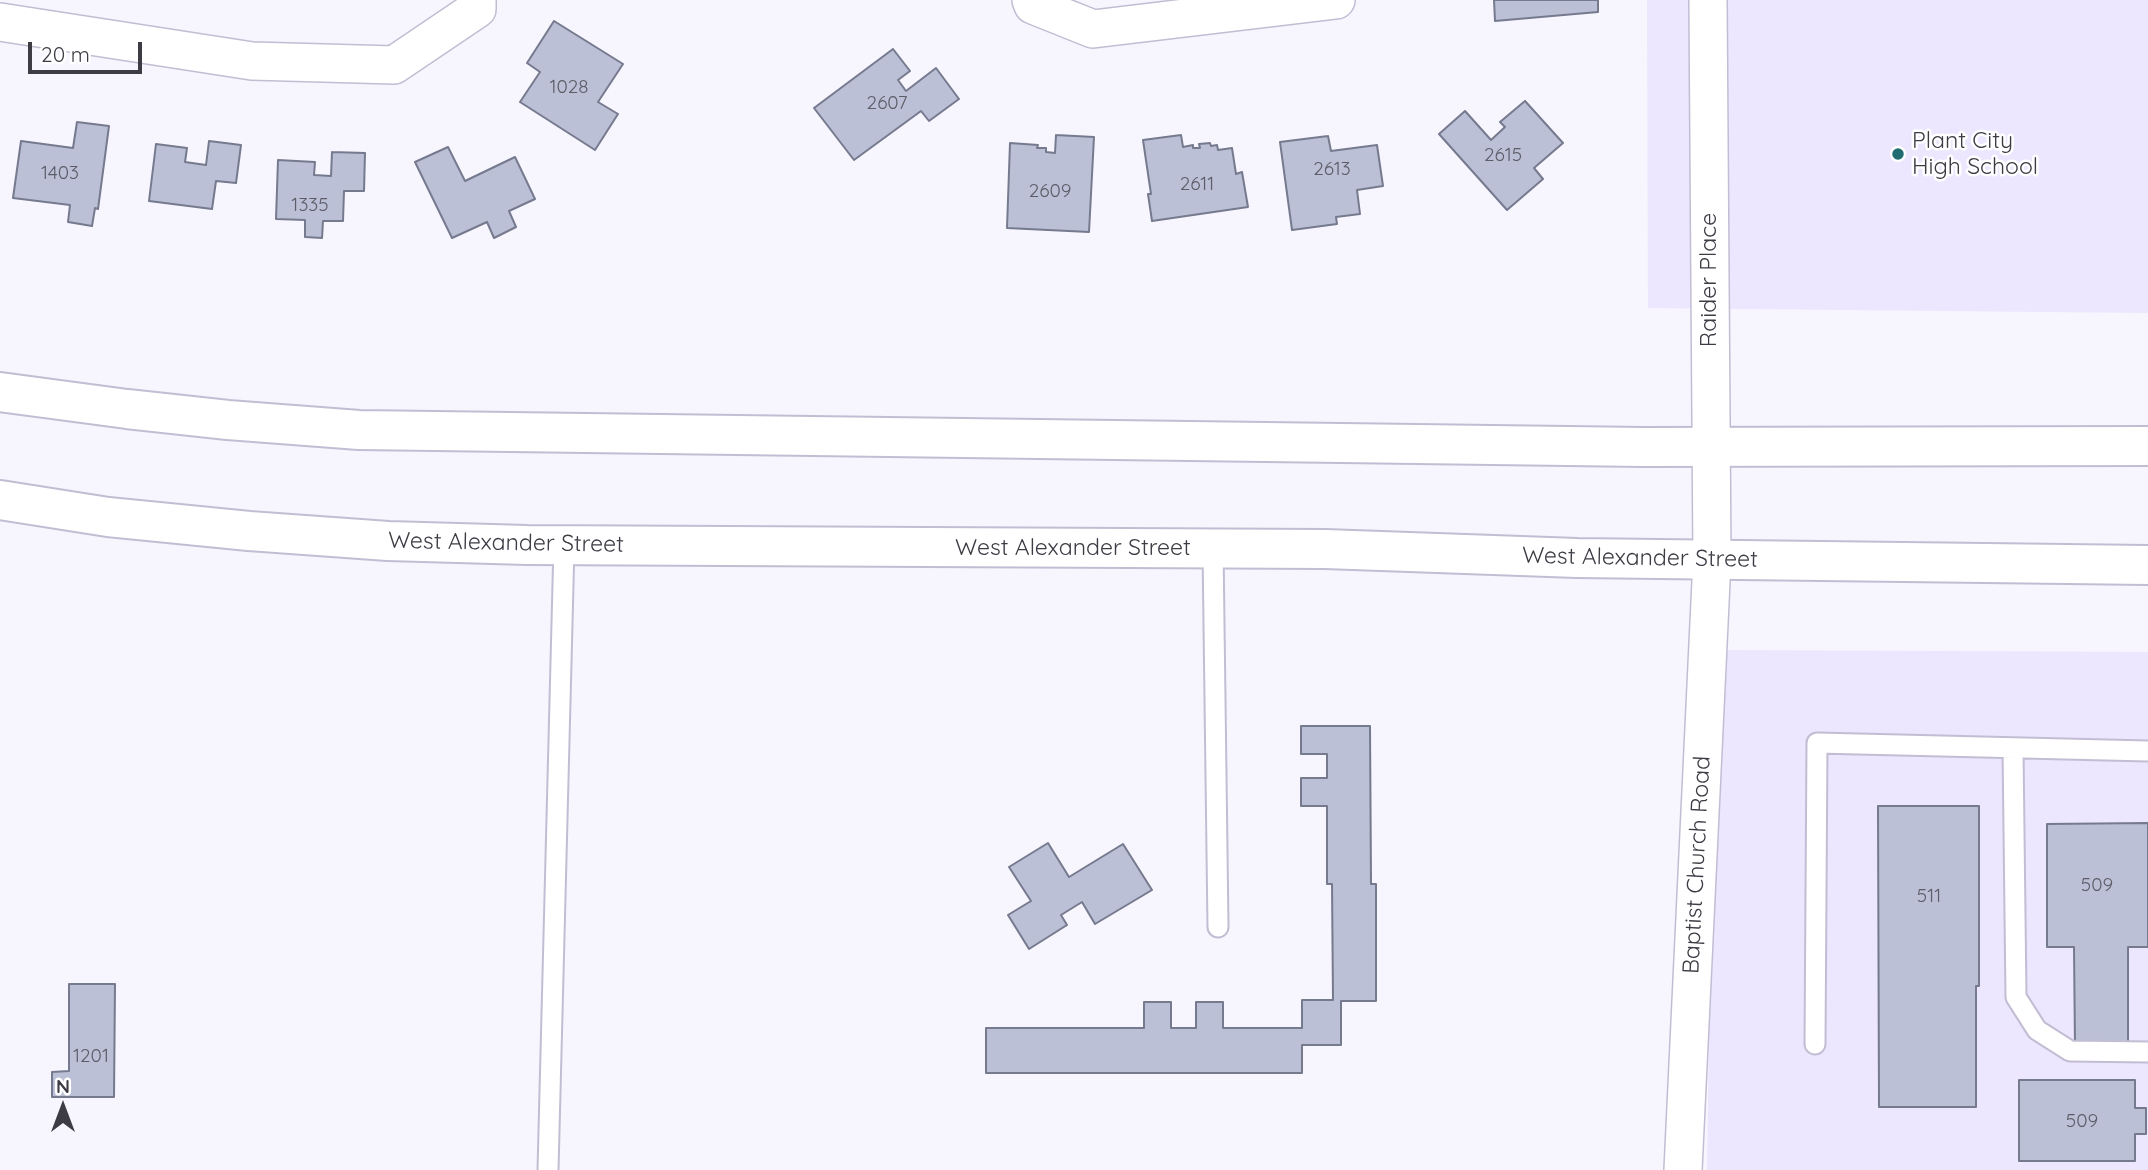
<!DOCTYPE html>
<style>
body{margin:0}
#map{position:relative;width:2148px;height:1170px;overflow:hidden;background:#f7f5fe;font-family:Quicksand,sans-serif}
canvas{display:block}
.north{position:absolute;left:28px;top:1072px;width:70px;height:70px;-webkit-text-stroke:5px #fff;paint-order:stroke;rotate:0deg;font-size:19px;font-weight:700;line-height:28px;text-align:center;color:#3d3b44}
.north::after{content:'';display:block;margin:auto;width:24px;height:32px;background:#3d3b44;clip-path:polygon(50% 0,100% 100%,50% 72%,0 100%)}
.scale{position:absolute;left:28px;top:42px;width:114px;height:32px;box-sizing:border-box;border:4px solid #3d3b44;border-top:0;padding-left:9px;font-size:21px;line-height:24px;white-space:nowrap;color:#3d3b44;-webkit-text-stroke:5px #fff;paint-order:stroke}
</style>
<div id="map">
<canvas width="2148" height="1170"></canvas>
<div class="north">N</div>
<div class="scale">20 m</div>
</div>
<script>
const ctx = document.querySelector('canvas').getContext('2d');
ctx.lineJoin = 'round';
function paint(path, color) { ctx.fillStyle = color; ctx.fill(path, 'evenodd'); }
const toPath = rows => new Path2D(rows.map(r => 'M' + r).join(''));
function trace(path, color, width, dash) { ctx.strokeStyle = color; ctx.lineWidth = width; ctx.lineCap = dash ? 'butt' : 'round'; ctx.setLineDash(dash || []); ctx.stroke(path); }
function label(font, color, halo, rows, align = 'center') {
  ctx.font = font + ' Quicksand,sans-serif'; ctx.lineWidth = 5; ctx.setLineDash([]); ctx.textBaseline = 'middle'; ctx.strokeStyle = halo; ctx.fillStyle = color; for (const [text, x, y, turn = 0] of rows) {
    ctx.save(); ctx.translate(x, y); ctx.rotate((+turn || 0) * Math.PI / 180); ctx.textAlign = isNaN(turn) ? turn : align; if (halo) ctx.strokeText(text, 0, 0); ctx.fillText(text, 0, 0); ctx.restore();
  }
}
const built = toPath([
 [1647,0,2148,0,2148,313,1648,308],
 [1715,650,2148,652,2148,1170,1707,1170]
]);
const building = toPath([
 [1494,0,1598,0,1598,12,1495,21,1494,0],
 [554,21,623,64,598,102,618,114,595,150,520,102,540,72,527,63,554,21],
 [893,49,910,71,898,80,906,91,936,68,959,99,929,121,921,111,854,160,814,108,893,49],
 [1525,101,1563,143,1534,168,1543,179,1507,210,1439,134,1465,111,1491,140,1505,127,1500,122,1525,101],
 [77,122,109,126,98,209,95,208,92,226,68,222,70,205,13,198,21,141,73,148,77,122],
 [1056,135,1094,137,1089,232,1007,228,1010,143,1038,145,1037,148,1046,148,1046,152,1055,153,1056,135],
 [1181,135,1183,147,1193,145,1193,148,1200,148,1199,144,1210,143,1211,146,1217,145,1218,150,1232,148,1236,174,1242,172,1248,207,1152,221,1148,194,1151,194,1143,140,1181,135],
 [1328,136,1331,151,1377,145,1383,186,1357,190,1360,214,1336,217,1337,224,1292,230,1280,142,1328,136],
 [209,141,241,145,236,183,216,181,212,209,149,201,156,144,187,148,185,162,206,165,209,141],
 [448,147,465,181,515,157,535,199,509,211,516,227,494,238,487,222,452,238,415,162,448,147],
 [332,152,365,153,364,191,344,191,343,221,323,221,322,238,305,237,305,220,276,219,278,160,315,162,314,175,331,176,332,152],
 [1301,726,1370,726,1371,884,1376,884,1376,1001,1341,1001,1341,1045,1302,1045,1302,1073,986,1073,986,1028,1144,1028,1144,1002,1171,1002,1171,1028,1196,1028,1196,1002,1223,1002,1223,1028,1302,1028,1302,1000,1333,1000,1332,884,1327,884,1327,806,1301,806,1301,778,1327,778,1327,754,1301,754,1301,726],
 [1878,806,1979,806,1979,986,1976,986,1976,1107,1879,1107,1878,806],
 [2148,823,2148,947,2128,947,2128,1047,2075,1047,2074,947,2047,947,2047,824,2148,823],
 [1048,843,1069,877,1123,844,1152,890,1095,924,1082,902,1061,915,1067,925,1029,949,1008,915,1031,901,1009,867,1048,843],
 [69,984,115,984,114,1097,52,1097,52,1072,69,1071,69,984],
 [2019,1080,2135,1080,2135,1108,2146,1108,2146,1134,2135,1134,2135,1161,2019,1161,2019,1080]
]);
const service = toPath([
 [1213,548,1218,927],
 [2013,748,2016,997,2037,1030,2070,1051,2148,1052],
 [1815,1044,1817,743,2148,751],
 [548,1170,564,545]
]);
const minor = toPath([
 [1031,0,1033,5,1093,29,1336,0],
 [0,22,252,61,394,65,477,9,477,0],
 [1683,1170,1712,560,1708,0]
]);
const primary = toPath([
 [0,392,127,409,228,420,359,430,1643,447,2148,446],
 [0,500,108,517,249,531,388,541,527,545,1325,549,1577,558,2148,565]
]);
const markers = [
 [1898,154,7,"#206c70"]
];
const numberNames = [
 ["1028",569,87],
 ["2607",887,103],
 ["2615",1503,155],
 ["2613",1332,169],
 ["1403",60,173],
 ["2611",1197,184],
 ["2609",1050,191],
 ["1335",310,205],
 ["509",2097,885],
 ["511",1929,896],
 ["1201",91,1056],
 ["509",2082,1121]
];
const poiNames = [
 ["Plant City",1912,141],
 ["High School",1912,167]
];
const streetNames = [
 ["Raider Place",1709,280,-90],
 ["West Alexander Street",506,543,1],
 ["West Alexander Street",1073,548],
 ["West Alexander Street",1640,558,1],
 ["Baptist Church Road",1697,865,-87]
];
paint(built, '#ece6fe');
paint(building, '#bcc0d6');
trace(building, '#767a8e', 2);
trace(service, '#c3bdd3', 23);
trace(minor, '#c3bdd3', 40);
trace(primary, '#c3bdd3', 42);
trace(service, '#fff', 19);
trace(minor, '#fff', 37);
trace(primary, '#fff', 38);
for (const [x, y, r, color] of markers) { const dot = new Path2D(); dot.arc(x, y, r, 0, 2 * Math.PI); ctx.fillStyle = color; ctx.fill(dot); trace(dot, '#fff', 2.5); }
label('19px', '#5d5c68', null, numberNames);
label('23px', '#3d3b44', '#fff', poiNames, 'left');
label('23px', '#3d3b44', '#fff', streetNames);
</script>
